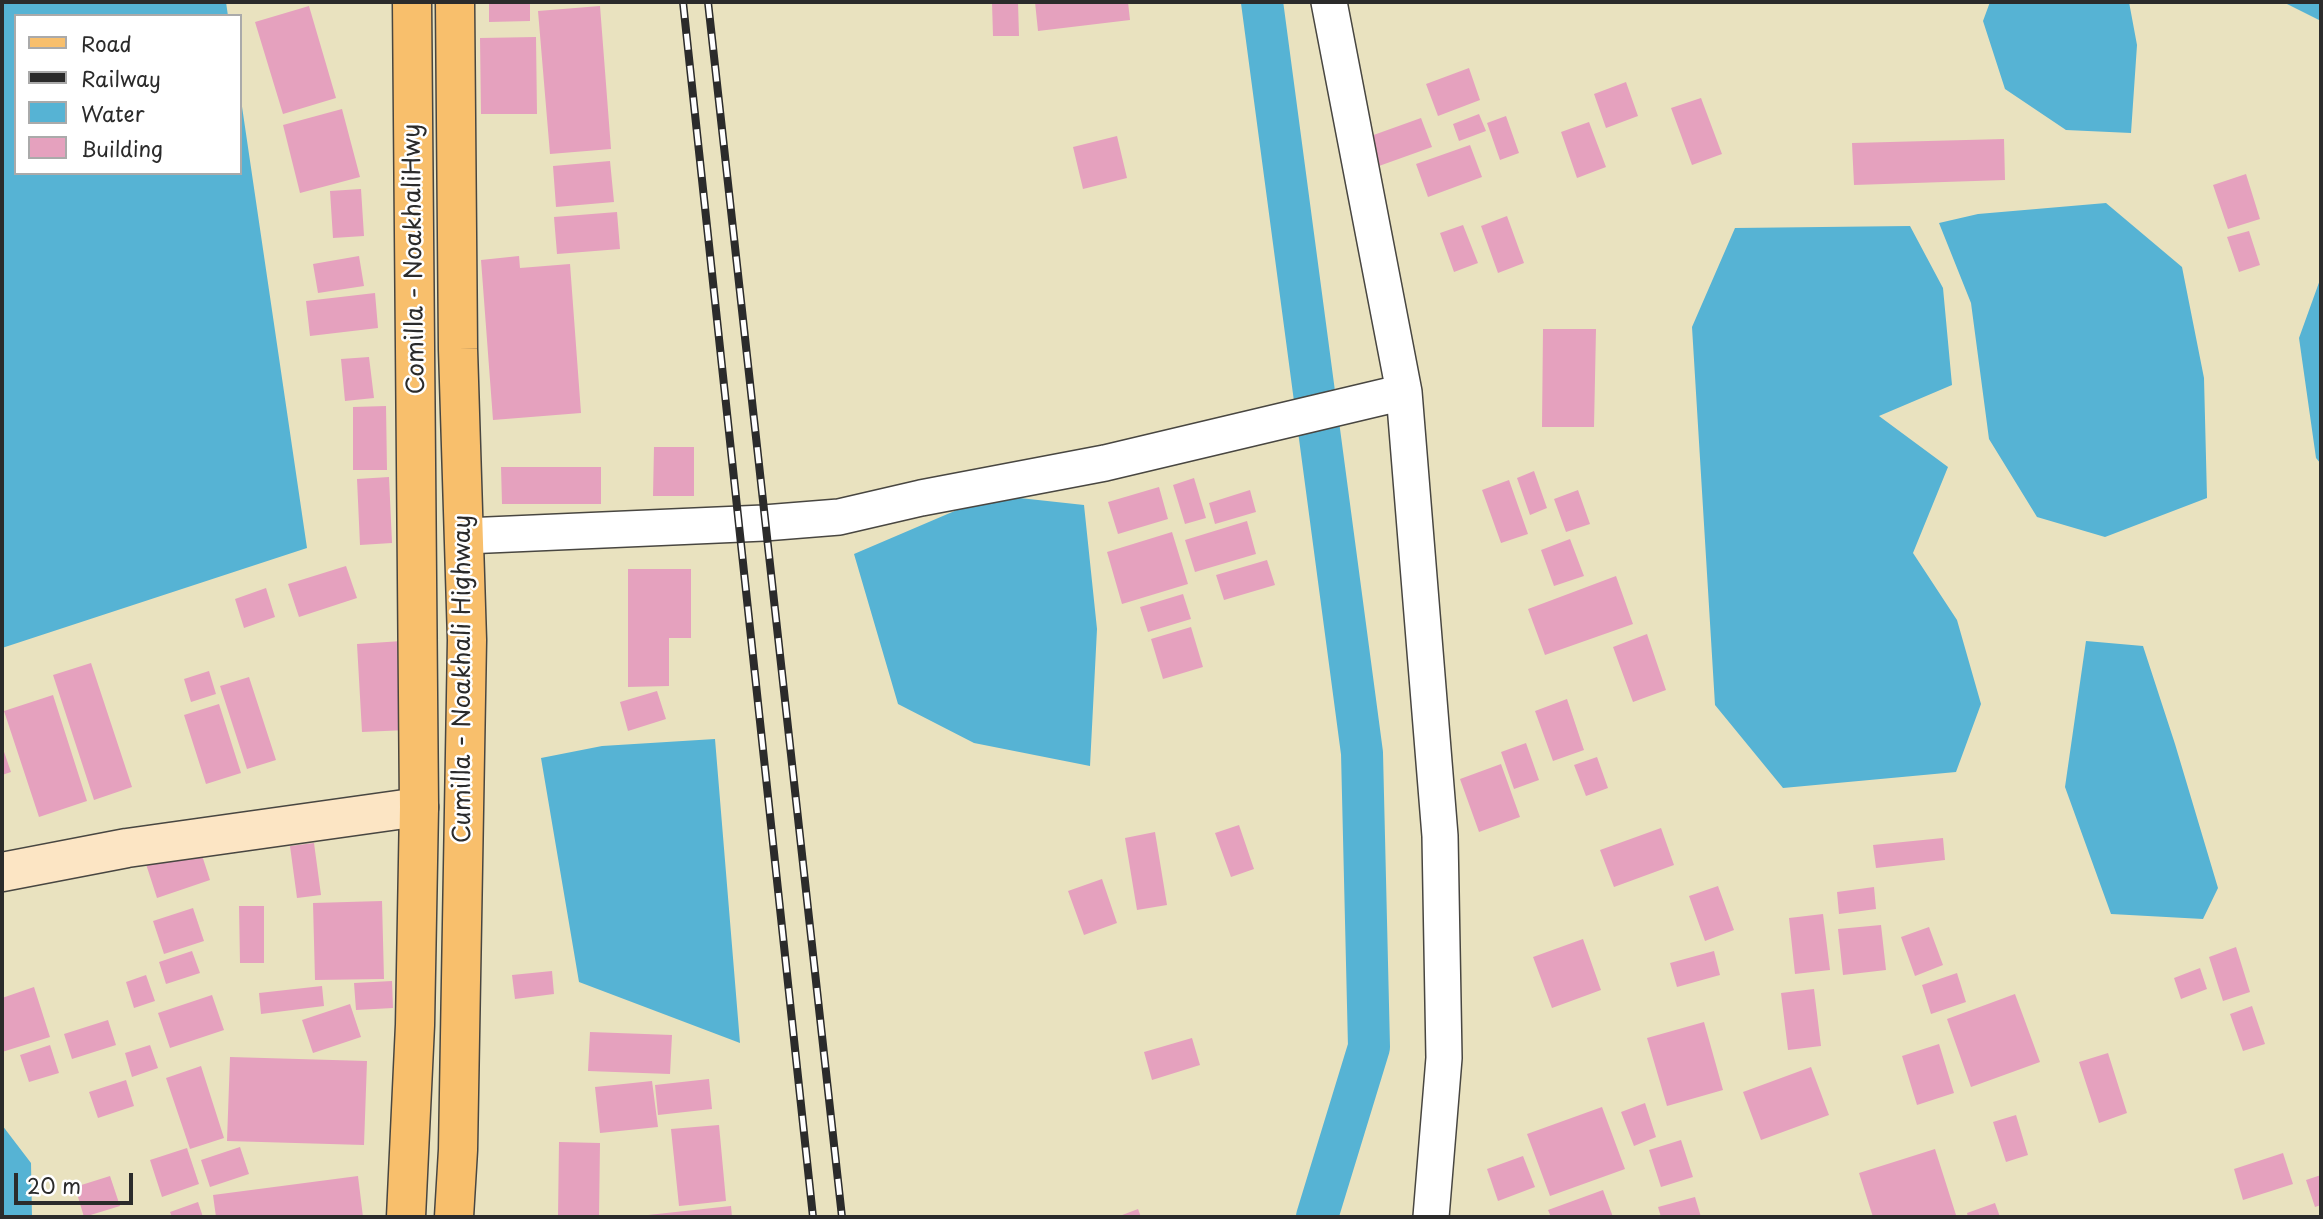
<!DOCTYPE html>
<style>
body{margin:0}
#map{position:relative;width:2323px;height:1219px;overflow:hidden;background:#e9e2bf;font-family:"Playpen Sans",sans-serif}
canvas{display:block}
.frame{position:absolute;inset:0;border:4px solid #2b2b2b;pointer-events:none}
.legend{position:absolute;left:14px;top:14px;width:228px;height:161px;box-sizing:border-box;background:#fff;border:2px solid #aaa;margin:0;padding:9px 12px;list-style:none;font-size:21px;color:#2b2b2b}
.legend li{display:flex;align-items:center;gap:14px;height:35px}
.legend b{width:35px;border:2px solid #aaa}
.scale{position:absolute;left:14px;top:1173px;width:119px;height:32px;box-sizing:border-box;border:4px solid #2b2b2b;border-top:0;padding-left:9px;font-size:21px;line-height:24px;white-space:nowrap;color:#2b2b2b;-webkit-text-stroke:5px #fff;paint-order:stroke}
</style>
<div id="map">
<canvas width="2323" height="1219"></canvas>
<div class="frame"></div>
<ul class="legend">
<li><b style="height:9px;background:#f8bf6c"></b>Road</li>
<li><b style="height:9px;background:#2b2b2b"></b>Railway</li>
<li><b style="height:19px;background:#56b3d4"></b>Water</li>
<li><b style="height:19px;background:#e5a1be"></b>Building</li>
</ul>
<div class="scale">20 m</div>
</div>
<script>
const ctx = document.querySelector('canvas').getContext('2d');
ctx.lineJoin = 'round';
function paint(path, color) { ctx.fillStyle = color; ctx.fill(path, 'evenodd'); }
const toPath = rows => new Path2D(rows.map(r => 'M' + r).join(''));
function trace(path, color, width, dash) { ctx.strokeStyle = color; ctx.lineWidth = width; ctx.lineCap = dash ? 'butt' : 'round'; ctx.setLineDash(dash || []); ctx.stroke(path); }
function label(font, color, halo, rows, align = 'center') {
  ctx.font = font + ' "Playpen Sans",sans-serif'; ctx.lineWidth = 5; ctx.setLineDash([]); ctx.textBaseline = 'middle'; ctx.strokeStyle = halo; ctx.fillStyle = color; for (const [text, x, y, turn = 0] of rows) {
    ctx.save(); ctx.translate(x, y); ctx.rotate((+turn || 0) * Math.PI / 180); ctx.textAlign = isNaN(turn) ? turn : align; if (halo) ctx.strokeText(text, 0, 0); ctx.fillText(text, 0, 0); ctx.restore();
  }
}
const water = toPath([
 [2,2,226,2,228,16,16,16,16,173,240,173,240,93,307,548,2,648],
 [1990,2,2129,2,2137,45,2131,133,2066,130,2005,89,1983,21],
 [2283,2,2321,2,2321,21],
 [2106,203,2182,267,2204,378,2207,498,2105,537,2037,517,1989,439,1971,303,1939,223,1978,214],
 [1910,226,1943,288,1952,385,1879,416,1948,467,1913,553,1957,620,1981,704,1956,772,1783,788,1715,705,1692,327,1735,228],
 [2321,277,2321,464,2316,458,2299,338],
 [992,495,1084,505,1097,629,1090,766,974,743,898,704,854,554],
 [2086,641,2143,646,2175,744,2218,888,2203,919,2111,914,2065,787],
 [715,739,740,1043,579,982,541,758,602,746],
 [2,1125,31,1163,32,1217,2,1217]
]);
const canal = toPath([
 [1262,2,1362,753,1369,1047,1317,1217]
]);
const building = toPath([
 [489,2,530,2,530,21,489,22],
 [992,2,1018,2,1019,36,993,36],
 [1035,2,1128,2,1130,20,1038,31],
 [309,6,336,98,283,114,255,22],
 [600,6,611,149,550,154,538,11],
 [536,37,537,114,481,114,480,38],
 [1469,68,1480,100,1438,116,1426,84],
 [1626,82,1638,116,1606,128,1594,94],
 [1701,98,1722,154,1692,165,1671,108],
 [342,109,360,177,300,193,283,125],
 [1479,114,1486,131,1459,141,1453,124],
 [1506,116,1519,153,1500,160,1487,123],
 [1421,118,1432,147,1379,166,1368,137],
 [1589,122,1606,167,1577,178,1561,132],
 [1117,136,1127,178,1083,189,1073,147],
 [2004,139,2005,180,1854,185,1852,143],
 [1470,145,1482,177,1428,197,1416,164],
 [610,161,614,202,556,207,553,166],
 [2246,174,2260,219,2228,229,2213,185],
 [361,189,364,236,333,238,330,191],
 [617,212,620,249,557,254,554,217],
 [1507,216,1524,263,1498,273,1481,226],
 [1463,225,1478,263,1454,272,1440,233],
 [2249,231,2260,265,2239,272,2227,237],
 [359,256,364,286,318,293,313,264],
 [519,256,520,268,570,264,581,413,493,420,481,260],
 [375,293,378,328,310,336,306,301],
 [1543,329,1596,329,1594,427,1542,427],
 [369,357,374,398,345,401,341,359],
 [386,406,387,470,353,470,353,407],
 [654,447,694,447,694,496,653,496],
 [501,467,601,467,601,504,502,504],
 [1534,471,1547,508,1530,515,1517,478],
 [389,477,392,543,360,545,357,479],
 [1194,478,1206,518,1185,524,1173,485],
 [1509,480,1528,534,1501,543,1482,490],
 [1159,487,1168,519,1118,534,1108,502],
 [1250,490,1256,512,1215,524,1209,503],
 [1578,490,1590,524,1566,532,1554,499],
 [1247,521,1256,554,1195,572,1185,540],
 [1172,532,1188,584,1122,604,1107,552],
 [1570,539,1584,576,1554,586,1541,550],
 [1267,560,1275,585,1224,600,1216,575],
 [346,566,357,598,299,617,288,584],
 [628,569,691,569,691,638,669,638,669,686,628,687],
 [1616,576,1633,624,1545,655,1528,609],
 [266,588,275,617,244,628,235,599],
 [1183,594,1191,619,1148,632,1140,607],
 [1191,627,1203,667,1163,679,1151,639],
 [1647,634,1666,690,1633,702,1613,647],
 [402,641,407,730,362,732,357,644],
 [91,663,132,787,94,800,53,675],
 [209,671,216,694,191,702,184,679],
 [249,677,276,760,247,769,220,686],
 [657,691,666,719,628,731,620,702],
 [53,695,87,801,39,817,4,711],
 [1567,699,1584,750,1553,761,1535,711],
 [219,704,241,773,206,784,184,715],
 [1526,743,1539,780,1514,789,1501,752],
 [2,746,11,772,2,775],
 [1597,757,1608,788,1586,796,1574,765],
 [1501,764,1520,817,1479,832,1460,779],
 [1239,825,1254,869,1231,877,1215,833],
 [1661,828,1674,865,1614,887,1600,850],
 [1155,832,1167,905,1137,910,1125,838],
 [1943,838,1945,860,1876,868,1873,845],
 [198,843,210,880,157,898,145,861],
 [314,843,321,895,297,898,290,846],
 [1102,879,1117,923,1084,935,1068,891],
 [1718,886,1734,930,1705,941,1689,896],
 [1874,887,1876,909,1839,914,1837,892],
 [382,901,384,979,315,980,313,903],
 [239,906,264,906,264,963,240,963],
 [193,908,204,941,164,954,153,921],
 [1823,914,1830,970,1795,974,1789,918],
 [1881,925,1886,970,1843,975,1838,929],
 [1929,927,1943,965,1915,976,1901,937],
 [1583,939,1601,990,1552,1008,1533,957],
 [2236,947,2250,992,2223,1001,2209,957],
 [192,951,200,973,166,984,159,962],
 [1714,951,1720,975,1677,987,1670,963],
 [2200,968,2207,989,2181,999,2174,978],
 [552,971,554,994,515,999,512,975],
 [1957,973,1966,1002,1931,1014,1922,985],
 [146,975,155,1001,134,1008,126,982],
 [392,981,393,1008,356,1010,354,983],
 [322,986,324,1006,261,1014,259,993],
 [34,987,50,1037,2,1052,2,998],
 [1814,989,1821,1046,1788,1050,1781,993],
 [2015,994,2040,1062,1971,1087,1947,1019],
 [212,995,224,1030,170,1048,158,1013],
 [350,1004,361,1037,313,1053,302,1020],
 [2252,1006,2265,1044,2243,1051,2230,1014],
 [108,1020,116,1045,72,1059,64,1034],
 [1704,1022,1723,1090,1667,1106,1647,1038],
 [590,1032,672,1035,670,1074,588,1071],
 [1192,1038,1200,1065,1152,1080,1144,1052],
 [1939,1044,1954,1093,1917,1105,1902,1056],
 [50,1045,59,1073,29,1082,20,1055],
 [150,1045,158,1068,132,1077,125,1053],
 [2108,1053,2127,1113,2099,1123,2079,1062],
 [230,1057,367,1061,364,1145,227,1141],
 [201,1066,224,1138,190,1149,166,1078],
 [1811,1067,1829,1115,1761,1140,1743,1092],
 [709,1079,712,1109,658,1115,655,1085],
 [126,1080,134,1106,98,1118,89,1092],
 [652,1081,658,1127,600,1133,595,1087],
 [1645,1103,1656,1137,1634,1146,1621,1112],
 [1602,1107,1625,1169,1550,1196,1527,1134],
 [2016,1115,2028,1155,2006,1162,1993,1122],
 [719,1125,726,1201,679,1206,671,1129],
 [1681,1140,1693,1177,1661,1187,1649,1150],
 [559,1142,600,1143,599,1217,558,1217],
 [240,1147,249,1174,210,1187,201,1160],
 [187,1148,199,1184,162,1197,150,1160],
 [1935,1149,1956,1215,1949,1217,1873,1217,1859,1173],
 [2283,1153,2293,1184,2243,1200,2234,1169],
 [1523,1156,1535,1187,1498,1201,1487,1169],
 [2321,1175,2321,1205,2315,1207,2306,1180],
 [110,1176,120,1206,84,1217,75,1187],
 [358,1176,363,1217,216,1217,213,1195],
 [1603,1190,1613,1217,1551,1217,1548,1210],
 [1695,1197,1701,1217,1661,1217,1658,1207],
 [198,1202,203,1217,172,1217,170,1212],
 [1995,1203,2000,1217,1968,1217,1967,1213],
 [731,1206,732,1217,648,1217,648,1215],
 [1138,1209,1141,1217,1117,1217]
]);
const minor = toPath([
 [1329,2,1404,392,1440,836,1444,1058,1431,1217],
 [465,536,764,523,839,517,921,498,1105,463,1404,392]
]);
const secondary = toPath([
 [2,872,127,848,419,807]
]);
const primary = toPath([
 [406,1217,415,1025,419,807,412,2],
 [454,1217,458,1150,467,640,458,349,455,2]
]);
const rail = toPath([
 [683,2,813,1217],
 [708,2,842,1217]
]);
const streetNames = [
 ["Comilla - NoakhaliHwy",415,259,-91],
 ["Cumilla - Noakhali Highway",463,679,-90]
];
paint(water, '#56b3d4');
trace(canal, '#56b3d4', 42);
paint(building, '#e5a1be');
trace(minor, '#484641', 38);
trace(secondary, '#484641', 41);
trace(primary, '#484641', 41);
trace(minor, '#fff', 35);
trace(secondary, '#fce5c4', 38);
trace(primary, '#f8bf6c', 38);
trace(rail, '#2b2b2b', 8);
trace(rail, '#fff', 5, [16]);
label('24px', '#2b2b2b', '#fff', streetNames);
</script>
